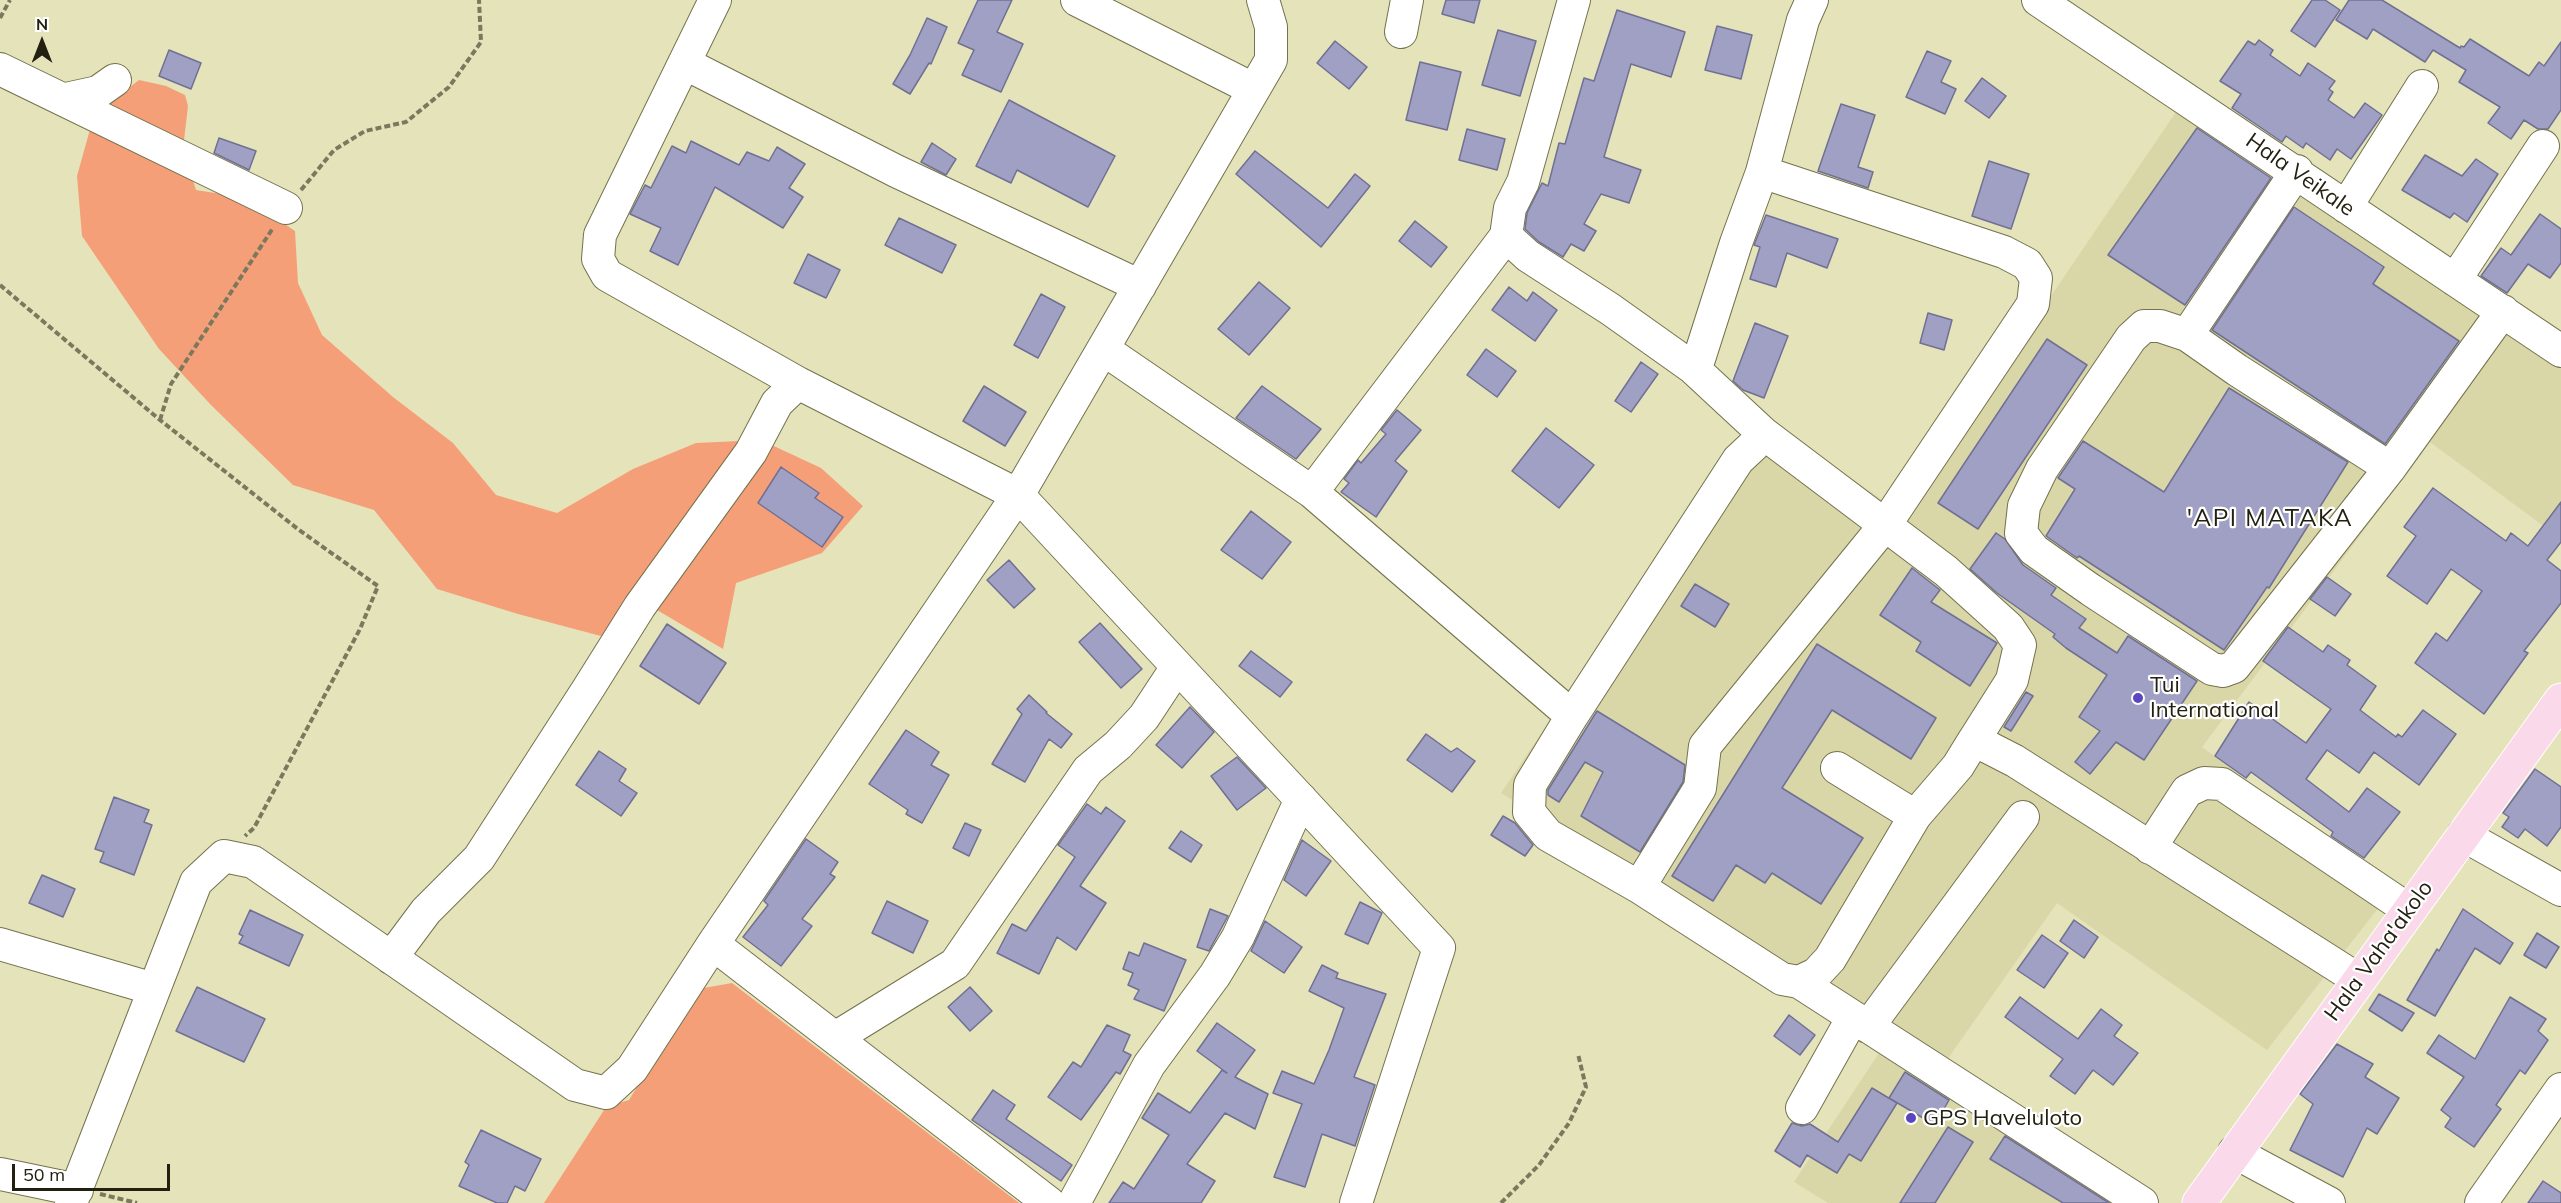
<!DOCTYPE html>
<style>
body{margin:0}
#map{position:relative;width:2561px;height:1203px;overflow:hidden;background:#e5e3ba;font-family:Mulish,sans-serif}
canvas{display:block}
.north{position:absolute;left:12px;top:12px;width:60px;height:60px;-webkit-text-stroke:4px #fff;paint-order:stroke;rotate:0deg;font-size:16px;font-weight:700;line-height:24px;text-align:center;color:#222111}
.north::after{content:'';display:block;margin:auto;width:21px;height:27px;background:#222111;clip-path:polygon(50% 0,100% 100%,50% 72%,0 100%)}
.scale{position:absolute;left:12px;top:1164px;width:158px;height:27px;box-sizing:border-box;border:3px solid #222111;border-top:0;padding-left:8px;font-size:18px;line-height:21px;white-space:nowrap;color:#222111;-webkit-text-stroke:4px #fff;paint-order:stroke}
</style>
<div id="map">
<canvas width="2561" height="1203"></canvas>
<div class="north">N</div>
<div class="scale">50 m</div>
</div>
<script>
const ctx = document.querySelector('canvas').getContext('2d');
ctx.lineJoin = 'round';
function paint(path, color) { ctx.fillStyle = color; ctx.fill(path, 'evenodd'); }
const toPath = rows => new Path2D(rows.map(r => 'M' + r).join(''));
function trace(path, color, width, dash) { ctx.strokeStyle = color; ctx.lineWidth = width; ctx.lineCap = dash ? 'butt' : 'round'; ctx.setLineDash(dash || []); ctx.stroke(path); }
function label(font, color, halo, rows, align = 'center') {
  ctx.font = font + ' Mulish,sans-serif'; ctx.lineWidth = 4.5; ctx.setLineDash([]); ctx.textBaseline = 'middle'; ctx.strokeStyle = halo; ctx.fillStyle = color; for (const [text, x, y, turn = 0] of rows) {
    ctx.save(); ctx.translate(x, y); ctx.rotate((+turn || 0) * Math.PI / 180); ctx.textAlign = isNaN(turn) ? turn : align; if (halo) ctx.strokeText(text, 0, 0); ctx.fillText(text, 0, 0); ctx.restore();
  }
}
const built = toPath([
 [2176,112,2561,367,2561,539,2430,442,2202,747,2394,888,2267,1050,2057,903,1942,1067,1835,1004,1501,793,1757,414,1903,514],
 [1879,1053,2125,1203,1828,1203,1794,1182]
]);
const green = toPath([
 [139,80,166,86,185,95,188,106,183,149,196,190,246,198,295,231,298,283,322,335,393,397,453,443,496,495,557,513,633,469,696,443,761,440,821,468,863,506,822,553,736,583,723,649,657,610,631,644,518,614,437,589,374,510,293,485,211,405,159,349,82,236,77,176,94,115],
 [732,983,1019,1203,544,1203,606,1107,629,1100,698,989]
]);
const building = toPath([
 [978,0,1012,0,997,32,1023,44,1001,92,962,75,974,50,958,43,978,0],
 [1446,0,1480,0,1474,23,1442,14,1446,0],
 [2312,0,2325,0,2340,10,2315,47,2291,31,2312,0],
 [2349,0,2382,0,2460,48,2461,46,2464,47,2470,39,2529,76,2539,62,2544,66,2561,42,2561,110,2548,129,2538,129,2524,120,2511,139,2488,123,2500,107,2459,82,2466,70,2433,50,2425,62,2373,29,2367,39,2336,20,2349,0],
 [1617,10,1685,32,1671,77,1631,64,1604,157,1641,170,1629,203,1601,194,1584,224,1596,231,1584,251,1571,244,1563,257,1539,242,1525,229,1527,213,1542,183,1548,186,1559,143,1565,144,1584,78,1594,81,1617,10],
 [927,18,947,27,931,64,929,63,910,94,893,84,910,55,927,18],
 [1717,26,1752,35,1741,79,1705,70,1717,26],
 [1498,30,1536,41,1520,96,1482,85,1498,30],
 [2259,40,2273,50,2270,55,2300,76,2308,63,2335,81,2329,89,2333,92,2328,100,2354,118,2365,103,2382,115,2351,159,2337,149,2330,160,2306,143,2303,148,2286,136,2282,142,2232,108,2241,94,2220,81,2248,41,2255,45,2259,40],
 [1335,41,1367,67,1349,89,1317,63,1335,41],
 [169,50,201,63,191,89,159,76,169,50],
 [1927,51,1951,61,1941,82,1956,89,1945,114,1906,97,1927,51],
 [1420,62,1461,72,1447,130,1406,120,1420,62],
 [1982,78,2006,96,1989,118,1965,101,1982,78],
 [1009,100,1115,156,1088,207,1017,170,1011,183,976,166,1009,100],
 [1841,104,1875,115,1858,167,1873,172,1868,188,1818,171,1841,104],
 [2197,128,2271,178,2185,305,2108,255,2197,128],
 [1467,129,1505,139,1497,170,1459,160,1467,129],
 [219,138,256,151,249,170,214,153,219,138],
 [691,141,739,165,747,152,769,161,777,147,805,164,789,188,803,197,783,228,715,187,678,265,650,251,661,228,630,214,645,185,651,188,672,146,686,153,691,141],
 [932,143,956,159,946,175,921,162,932,143],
 [1255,151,1328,208,1355,174,1370,186,1321,247,1236,174,1255,151],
 [2425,155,2462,176,2476,159,2498,174,2467,222,2454,213,2450,218,2402,190,2425,155],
 [1989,161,2029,174,2011,229,1972,216,1989,161],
 [2294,207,2384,267,2373,284,2459,341,2385,444,2212,330,2294,207],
 [2540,214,2561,229,2561,263,2550,278,2528,264,2507,293,2481,276,2501,248,2511,255,2540,214],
 [1766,215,1838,239,1827,268,1787,253,1776,287,1750,279,1760,247,1754,245,1766,215],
 [899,218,956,245,942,273,885,245,899,218],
 [1415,221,1447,247,1431,267,1399,241,1415,221],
 [808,254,840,270,826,298,794,283,808,254],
 [1259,282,1290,308,1249,355,1218,329,1259,282],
 [1509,287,1527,301,1533,292,1557,310,1535,341,1492,310,1509,287],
 [1041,294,1065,307,1038,358,1014,345,1041,294],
 [1928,313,1952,320,1944,350,1920,343,1928,313],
 [1755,323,1788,336,1764,398,1743,390,1733,381,1755,323],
 [2047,339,2087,365,1978,529,1938,503,2047,339],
 [1486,349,1516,371,1497,397,1467,375,1486,349],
 [1641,362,1658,374,1631,412,1615,401,1641,362],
 [984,386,1026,412,1005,446,963,421,984,386],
 [1262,386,1321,429,1296,459,1236,418,1262,386],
 [2229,388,2348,462,2269,588,2267,587,2224,650,2079,556,2077,558,2046,536,2075,489,2058,478,2083,441,2164,492,2229,388],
 [1397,410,1421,430,1395,461,1407,471,1376,517,1341,492,1349,483,1344,479,1358,460,1361,463,1386,434,1381,430,1397,410],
 [1546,428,1594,465,1559,508,1512,471,1546,428],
 [781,467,819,493,815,498,843,517,822,547,758,503,781,467],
 [2433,488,2506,541,2511,533,2528,546,2561,502,2561,542,2547,560,2561,571,2561,603,2524,651,2528,653,2484,714,2415,663,2436,633,2447,641,2482,591,2451,569,2427,604,2387,576,2416,536,2404,527,2433,488],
 [1251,511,1291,542,1262,579,1221,550,1251,511],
 [1996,533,2005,539,2023,565,2056,588,2051,595,2086,619,2079,628,2117,653,2128,636,2197,681,2144,760,2116,742,2090,774,2075,762,2100,731,2079,717,2107,675,2066,648,2053,637,2055,634,1997,593,1970,569,1996,533],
 [1009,560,1035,589,1014,608,987,580,1009,560],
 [1912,568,1940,590,1931,602,1997,643,1970,686,1916,651,1921,642,1880,615,1912,568],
 [2327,577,2351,594,2335,616,2310,599,2327,577],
 [1695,584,1729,604,1715,627,1681,606,1695,584],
 [1100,623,1142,669,1121,688,1079,642,1100,623],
 [667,624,726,663,699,704,640,666,667,624],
 [2288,627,2323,652,2328,645,2350,660,2347,665,2376,686,2360,710,2396,737,2398,734,2402,737,2423,710,2456,734,2419,785,2374,752,2359,773,2327,750,2306,779,2349,812,2367,788,2400,812,2364,858,2331,836,2333,832,2251,772,2246,778,2215,756,2249,702,2306,743,2331,709,2263,661,2288,627],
 [1817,644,1936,718,1911,759,1832,710,1782,788,1863,838,1821,904,1772,873,1765,883,1736,865,1713,901,1672,876,1817,644],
 [1251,651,1292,682,1280,697,1239,666,1251,651],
 [2026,692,2033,696,2011,731,2004,727,2026,692],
 [1029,695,1047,712,1046,713,1072,734,1061,748,1049,739,1025,782,992,764,1022,714,1017,709,1029,695],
 [1190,707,1214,732,1182,768,1156,745,1190,707],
 [1597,711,1685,765,1683,782,1640,852,1581,816,1603,772,1585,762,1559,802,1548,795,1548,790,1597,711],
 [906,730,939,752,931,765,949,775,922,823,906,814,908,810,869,784,906,730],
 [1426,734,1451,752,1457,748,1475,761,1452,792,1407,760,1426,734],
 [599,751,626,769,619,781,637,793,621,816,576,785,599,751],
 [1237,757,1266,788,1237,810,1211,776,1237,757],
 [2535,769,2561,787,2561,827,2547,846,2525,829,2518,838,2502,827,2509,817,2503,813,2535,769],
 [114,797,149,810,144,822,152,825,134,875,100,862,104,852,95,849,114,797],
 [1087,804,1101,814,1106,807,1125,821,1080,886,1106,903,1076,950,1057,937,1039,974,997,953,1012,924,1026,931,1075,857,1058,845,1087,804],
 [1503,816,1515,823,1533,845,1525,856,1491,835,1503,816],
 [965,823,981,830,969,856,953,848,965,823],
 [1181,831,1202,845,1191,862,1169,848,1181,831],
 [806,839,838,862,830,874,835,877,802,919,812,926,781,966,743,937,768,905,764,901,806,839],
 [1302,840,1331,861,1306,896,1284,880,1302,840],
 [42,875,75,889,63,917,29,903,42,875],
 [887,901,928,921,913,953,872,933,887,901],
 [1360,902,1382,913,1368,944,1345,934,1360,902],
 [1210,909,1228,916,1209,951,1197,947,1210,909],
 [2463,909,2513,943,2500,964,2475,948,2435,1016,2407,1000,2437,949,2439,951,2463,909],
 [250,910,303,935,289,966,239,943,243,936,239,934,250,910],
 [2074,920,2098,937,2084,958,2060,941,2074,920],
 [1265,921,1302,947,1284,973,1251,951,1265,921],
 [2537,933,2559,947,2546,968,2524,955,2537,933],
 [2042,935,2068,953,2044,988,2017,970,2042,935],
 [1144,943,1186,960,1164,1011,1134,999,1139,990,1128,985,1133,973,1123,969,1129,952,1139,956,1144,943],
 [1322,965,1338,973,1336,978,1386,994,1354,1077,1375,1085,1355,1146,1322,1134,1305,1187,1274,1177,1302,1104,1273,1093,1282,1071,1314,1084,1329,1050,1344,1008,1309,991,1322,965],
 [197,987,265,1019,244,1062,176,1031,197,987],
 [970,987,992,1011,970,1031,948,1007,970,987],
 [2379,994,2414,1013,2402,1031,2369,1010,2379,994],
 [2020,997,2078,1039,2101,1009,2122,1025,2114,1036,2138,1053,2113,1085,2093,1070,2075,1094,2050,1076,2063,1059,2005,1017,2020,997],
 [2510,997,2546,1019,2538,1031,2548,1040,2525,1074,2520,1070,2496,1105,2501,1109,2474,1147,2445,1127,2451,1118,2441,1110,2464,1077,2427,1053,2439,1035,2475,1059,2510,997],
 [1789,1015,1815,1035,1800,1055,1774,1036,1789,1015],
 [1217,1023,1255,1050,1235,1077,1268,1094,1255,1129,1225,1113,1187,1164,1215,1181,1201,1203,1109,1203,1123,1182,1134,1189,1169,1135,1142,1118,1158,1093,1190,1113,1222,1070,1227,1073,1197,1051,1217,1023],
 [1107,1025,1130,1035,1123,1051,1131,1055,1120,1074,1116,1072,1081,1120,1048,1097,1073,1062,1081,1067,1107,1025],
 [2337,1044,2373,1064,2365,1077,2399,1098,2377,1134,2367,1128,2343,1177,2290,1150,2313,1104,2300,1094,2337,1044],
 [1905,1072,1949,1100,1935,1125,1889,1098,1905,1072],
 [1872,1088,1897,1103,1861,1161,1849,1154,1837,1173,1807,1155,1800,1167,1775,1151,1792,1123,1802,1126,1810,1124,1838,1142,1872,1088],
 [993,1090,1015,1105,1006,1119,1072,1165,1061,1181,972,1120,993,1090],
 [1948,1127,1973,1142,1935,1203,1900,1203,1948,1127],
 [481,1130,541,1159,525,1191,515,1186,507,1203,497,1203,459,1186,469,1165,465,1162,481,1130],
 [2005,1136,2109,1203,2063,1203,1990,1159,2005,1136],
 [2543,1181,2561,1193,2561,1203,2528,1203,2543,1181]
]);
const path = toPath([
 [0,18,10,0],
 [301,190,334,150,365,131,406,122,449,87,481,42,479,0],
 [0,285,160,420,299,530,378,586,360,629,254,828,245,836],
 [160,420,171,384,273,228],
 [100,1194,137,1203],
 [1501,1203,1539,1165,1569,1123,1586,1087,1578,1054]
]);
const minor = toPath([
 [715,0,600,235,598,259,607,275,798,383,1018,495,1439,948,1356,1203],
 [1077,0,1253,89],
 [1574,0,1523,182,1510,208,1506,236,1528,256,1610,309,1693,368,1699,359,1736,243,1762,172,1803,20,1812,0],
 [2038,0,2561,351],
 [1401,32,1407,0],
 [684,63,896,171,1140,286],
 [0,69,286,208],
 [66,99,98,92,115,80],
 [2346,207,2422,86],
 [2455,280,2543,146],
 [2187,335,2297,171],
 [1103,349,1312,492,1572,716],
 [1693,368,1763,433],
 [2390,468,2237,370,2187,335,2160,326,2144,326,2131,338,2042,469,2024,506,2021,533,2034,550,2091,590,2212,669,2223,671,2234,667,2390,468,2503,311],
 [1312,492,1506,236],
 [1974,740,2012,680,2020,645,2008,627,1946,571,1763,433,1754,445,1738,460,1572,716,1530,785,1529,812,1548,835,1639,887,1782,979,1799,982,1816,974,1830,959,1915,816,1958,766,1974,740,2015,761,2359,980],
 [1837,768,1915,816],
 [2463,835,2561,890],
 [2150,848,2187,791,2204,783,2222,784,2409,910],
 [1639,887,1700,788,1705,746,1885,525,2033,304,2036,278,2027,264,2004,252,1762,172],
 [0,944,154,989],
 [713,944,1049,1203],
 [391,958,426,911,479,858,588,689,640,606,751,452,777,403,798,383],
 [1799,982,2142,1203],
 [1868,1027,2023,817],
 [835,1038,955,964,1088,770,1118,745,1144,717,1177,667],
 [1802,1108,1853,1017],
 [2234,1152,2329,1203],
 [0,1174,77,1190],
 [71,1203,196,882,224,856,253,862,575,1085,606,1093,632,1069,713,944,1018,495,1271,60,1271,27,1263,0],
 [1074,1203,1149,1065,1215,975,1238,937,1301,799],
 [2481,1203,2561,1089]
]);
const major = toPath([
 [2199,1203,2561,700]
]);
const markers = [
 [2138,698,6,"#5a46be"],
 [1911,1118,6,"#5a46be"]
];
const streetNames = [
 ["Hala Veikale",2300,175,35],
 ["Hala Vaha'akolo",2379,951,-54]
];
const poiNames = [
 ["Tui",2150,685],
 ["International",2150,710],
 ["GPS Haveluloto",1923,1118]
];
const neighbourhoodNames = [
 ["'API MATAKA",2270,519]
];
paint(built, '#d9d6a7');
paint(green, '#f59f79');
paint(building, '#a0a0c5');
trace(building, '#707093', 1.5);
trace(minor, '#74724d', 34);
trace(major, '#fff', 35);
trace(path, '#7a785d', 4, [6, 3]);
trace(minor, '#fff', 32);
trace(major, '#fad9eb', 33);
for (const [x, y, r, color] of markers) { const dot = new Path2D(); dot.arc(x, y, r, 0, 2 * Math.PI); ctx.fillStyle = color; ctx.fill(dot); trace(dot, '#fff', 2); }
label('22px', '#222111', '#fff', streetNames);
label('22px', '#222111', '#fff', poiNames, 'left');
ctx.letterSpacing = '1.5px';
label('24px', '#222111', '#fff', neighbourhoodNames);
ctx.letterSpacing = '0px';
</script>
